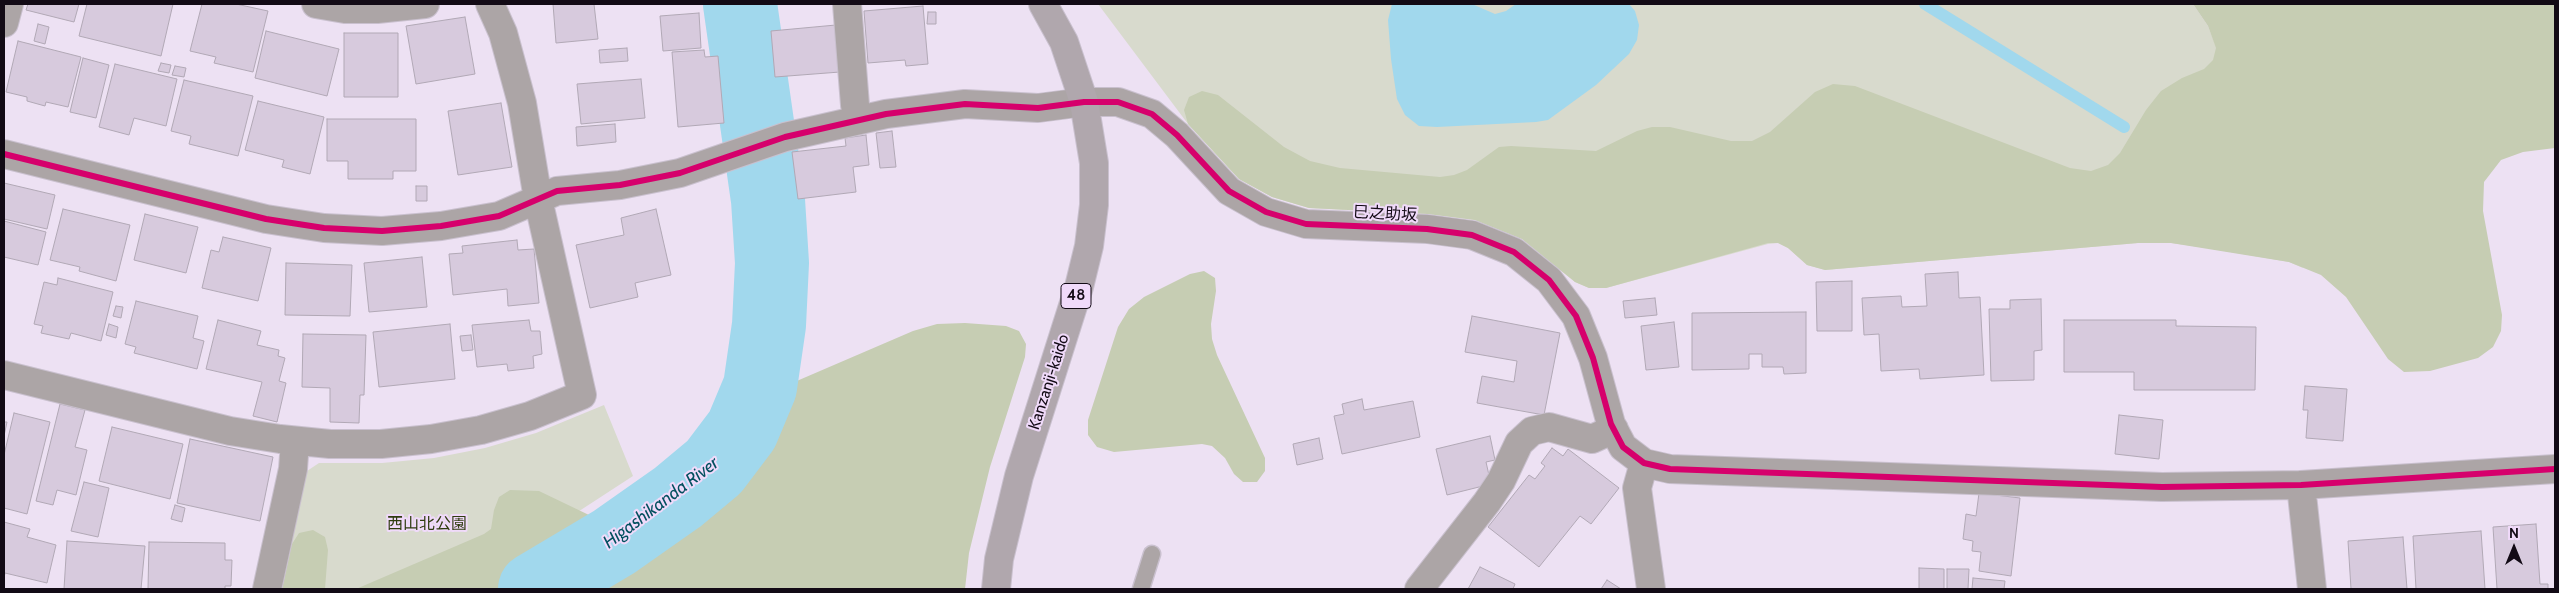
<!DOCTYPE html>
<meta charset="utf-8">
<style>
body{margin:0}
#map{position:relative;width:2559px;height:593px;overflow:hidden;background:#ede1f3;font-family:Cabin,sans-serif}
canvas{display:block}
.frame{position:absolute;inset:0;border:5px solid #120a15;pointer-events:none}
.north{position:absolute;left:2489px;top:523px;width:50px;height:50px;-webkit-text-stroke:4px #f0dafa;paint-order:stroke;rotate:0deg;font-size:14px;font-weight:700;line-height:20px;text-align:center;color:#120a15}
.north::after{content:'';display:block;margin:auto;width:18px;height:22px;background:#120a15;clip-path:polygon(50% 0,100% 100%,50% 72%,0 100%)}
</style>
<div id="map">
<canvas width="2559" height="593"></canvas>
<div class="frame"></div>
<div class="north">N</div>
</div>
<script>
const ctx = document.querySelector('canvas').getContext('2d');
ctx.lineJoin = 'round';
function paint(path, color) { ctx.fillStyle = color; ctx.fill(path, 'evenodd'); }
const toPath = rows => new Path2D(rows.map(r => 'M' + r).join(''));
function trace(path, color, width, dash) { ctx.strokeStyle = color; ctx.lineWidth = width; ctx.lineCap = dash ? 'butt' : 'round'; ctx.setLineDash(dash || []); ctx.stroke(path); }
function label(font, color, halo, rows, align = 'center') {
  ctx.font = font + ' Cabin,"Noto Sans JP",sans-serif'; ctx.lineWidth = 4; ctx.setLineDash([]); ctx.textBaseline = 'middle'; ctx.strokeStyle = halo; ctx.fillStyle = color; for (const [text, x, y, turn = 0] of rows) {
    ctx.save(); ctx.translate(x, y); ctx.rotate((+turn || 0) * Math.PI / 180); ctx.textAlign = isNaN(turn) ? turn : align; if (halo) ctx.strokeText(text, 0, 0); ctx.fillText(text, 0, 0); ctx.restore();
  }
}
const green = toPath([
 [1098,4,2193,4,2208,26,2303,268,2289,262,2207,248,2171,243,2138,243,1825,270,1807,265,1788,248,1778,243,1768,244,1606,288,1589,288,1575,282,1522,239,1475,220,1428,214,1309,208,1272,197,1239,179,1188,124],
 [604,405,633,476,527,545,442,589,282,589,307,471,319,463,382,463,434,458,485,448,536,433]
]);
const forest = toPath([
 [2193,4,2555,4,2555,148,2523,152,2501,160,2484,182,2483,211,2502,315,2501,331,2493,347,2478,358,2430,371,2404,372,2388,359,2346,297,2321,275,2289,262,2171,243,2138,243,1825,270,1807,265,1788,248,1778,243,1768,243,1606,288,1589,288,1575,282,1522,239,1475,220,1428,214,1309,208,1272,197,1239,179,1188,124,1184,110,1189,97,1202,91,1218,95,1284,147,1310,161,1340,168,1440,177,1454,175,1467,170,1499,147,1511,146,1596,151,1637,131,1652,127,1670,127,1731,141,1752,141,1770,132,1815,92,1833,84,1855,86,2070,168,2091,171,2108,165,2120,153,2146,110,2161,91,2182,78,2204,69,2213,60,2216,48,2208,26],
 [1204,271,1215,278,1216,291,1211,324,1212,339,1217,355,1265,458,1265,471,1257,482,1243,482,1234,474,1225,458,1212,446,1202,444,1114,452,1097,447,1088,435,1088,420,1118,327,1129,309,1144,297,1190,274],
 [965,323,1006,326,1019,331,1026,344,1025,357,990,467,969,553,965,589,356,589,484,534,491,529,494,510,499,497,510,490,539,491,639,539,653,541,667,537,688,522,691,510,686,460,689,441,699,427,713,417,913,331,937,324],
 [313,530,325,537,328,550,325,589,282,589,292,544,299,533]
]);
const water = toPath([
 [1392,4,1472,4,1495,14,1506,11,1516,4,1629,4,1635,11,1639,25,1637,40,1629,54,1596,85,1548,120,1536,122,1437,127,1419,126,1405,115,1397,99,1391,59,1388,20]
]);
const stream = toPath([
 [1925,4,2124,127]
]);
const river = toPath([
 [535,589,614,542,678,497,714,467,742,430,760,387,769,325,772,263,768,200,740,4]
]);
const building = toPath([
 [28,4,79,4,74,22,26,10,28,4],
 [87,4,173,4,161,56,79,36,87,4],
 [202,4,236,4,268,11,253,72,214,63,216,57,190,51,202,4],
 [553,4,594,4,598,39,556,43,553,4],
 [923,6,928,64,906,66,905,60,868,63,864,11,923,6],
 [928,12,936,12,936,24,927,24,928,12],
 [699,13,701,48,663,51,660,16,699,13],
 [465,17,475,74,416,84,406,26,465,17],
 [38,24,49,27,45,44,34,41,38,24],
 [836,25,840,72,775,77,771,31,836,25],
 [266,31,339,49,327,96,255,78,266,31],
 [344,33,398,33,398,97,344,97,344,33],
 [18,41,81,57,68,107,46,102,45,106,27,101,27,97,6,92,18,41],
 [627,48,628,61,600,63,599,50,627,48],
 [704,50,705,57,718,56,724,123,678,127,672,52,704,50],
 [83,58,109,65,96,118,70,112,83,58],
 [161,63,171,65,169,73,158,71,161,63],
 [115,64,177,79,166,126,134,118,129,135,99,127,115,64],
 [175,66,186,68,184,77,172,75,175,66],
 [641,79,645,118,581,124,577,84,641,79],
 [184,80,253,96,238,156,189,144,191,136,171,131,184,80],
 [258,101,324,117,310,174,282,167,284,160,245,150,258,101],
 [501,103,512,167,458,175,448,111,501,103],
 [327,119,416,119,416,171,393,171,393,179,348,179,348,161,327,161,327,119],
 [615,124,616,142,577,146,576,127,615,124],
 [892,131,896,167,880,168,876,133,892,131],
 [866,135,869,165,853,167,856,192,798,199,792,152,846,146,845,138,866,135],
 [4,183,55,195,47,229,4,219,4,183],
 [416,186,427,186,427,201,416,201,416,186],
 [63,209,130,225,116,281,79,271,80,267,50,260,63,209],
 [656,209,671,275,635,283,638,297,590,308,576,245,624,235,621,218,656,209],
 [145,214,198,227,186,273,134,260,145,214],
 [4,221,46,232,38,265,4,257,4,221],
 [223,237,271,248,258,301,202,288,211,250,219,252,223,237],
 [517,240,518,250,534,249,539,303,508,306,507,289,453,295,449,254,463,253,462,246,517,240],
 [422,257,427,307,369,312,364,263,422,257],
 [286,263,352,265,350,316,285,315,286,263],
 [1958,272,1959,298,1980,297,1984,375,1920,379,1919,369,1881,371,1879,334,1864,335,1862,298,1901,296,1902,307,1927,306,1925,274,1958,272],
 [58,278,113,292,101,341,71,333,69,339,41,333,43,326,34,324,44,282,57,285,58,278],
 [1852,281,1852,331,1817,331,1816,282,1852,281],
 [1655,298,1657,315,1625,318,1623,301,1655,298],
 [2041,299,2042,350,2034,351,2034,380,1991,381,1989,309,2010,309,2010,300,2041,299],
 [136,301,198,316,193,338,204,341,197,369,134,353,136,347,125,344,136,301],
 [116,306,123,307,121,318,113,316,116,306],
 [1806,312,1806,373,1784,374,1783,367,1762,367,1762,354,1749,354,1749,369,1692,370,1692,313,1806,312],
 [1472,316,1560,333,1544,415,1477,403,1482,376,1514,382,1517,361,1465,352,1472,316],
 [218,320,261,331,257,345,279,350,278,356,285,358,279,381,286,383,277,422,253,416,262,382,206,369,218,320],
 [529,320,531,331,540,331,542,354,533,356,534,368,508,371,507,364,477,367,472,325,529,320],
 [2064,320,2176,320,2176,326,2256,327,2255,390,2134,390,2134,372,2064,372,2064,320],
 [1674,322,1679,367,1646,370,1641,326,1674,322],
 [109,324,118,327,116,338,106,335,109,324],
 [450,324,455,379,379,387,373,332,450,324],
 [303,334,366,335,364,395,360,395,359,423,330,422,330,388,302,387,303,334],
 [471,335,473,350,462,351,460,336,471,335],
 [2305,386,2347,389,2343,441,2306,438,2308,410,2303,410,2305,386],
 [1362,399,1364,410,1413,401,1420,437,1342,454,1334,416,1344,414,1342,404,1362,399],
 [60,404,85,410,75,447,87,450,76,495,57,490,53,505,36,501,60,404],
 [14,413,50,422,27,514,4,508,4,455,14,413],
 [2119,415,2163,420,2159,459,2115,454,2119,415],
 [4,422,7,422,4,436,4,422],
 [112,427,183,444,170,499,99,481,112,427],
 [1490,436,1495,460,1486,462,1491,484,1447,495,1436,449,1490,436],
 [1319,438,1323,459,1297,465,1293,444,1319,438],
 [190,439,273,457,260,521,177,503,190,439],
 [1552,448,1563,456,1568,449,1619,488,1591,524,1580,516,1539,567,1488,527,1529,475,1535,479,1545,466,1541,463,1552,448],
 [84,482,109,488,98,537,71,531,84,482],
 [1979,493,2020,498,2011,576,1979,571,1981,552,1972,551,1973,541,1963,539,1966,514,1976,516,1979,493],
 [175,505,185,508,182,522,171,519,175,505],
 [4,522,30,529,27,537,56,545,47,583,5,573,4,578,4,522],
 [2536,524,2540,584,2548,584,2548,589,2497,589,2493,527,2536,524],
 [2481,531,2485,589,2416,589,2413,536,2481,531],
 [2403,537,2407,589,2351,589,2348,541,2403,537],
 [67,541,145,546,141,589,64,589,67,541],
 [149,542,225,543,225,560,232,560,231,586,225,586,225,589,148,589,149,542],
 [1480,567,1515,584,1513,589,1468,589,1480,567],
 [1919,568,1944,569,1944,589,1919,589,1919,568],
 [1947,569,1969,569,1968,589,1947,589,1947,569],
 [1973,578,2005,581,2004,589,1972,589,1973,578],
 [1607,580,1621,589,1601,589,1607,580]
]);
const lane = toPath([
 [1141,589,1152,554]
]);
const street = toPath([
 [316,4,345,9,377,9,425,4],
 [847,4,855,105,858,120],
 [4,23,9,4],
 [4,154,266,219,324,228,382,231,441,226,499,216,557,191,620,185,680,173,785,137,886,114,965,104,1038,108,1084,102,1118,102,1152,114,1177,135,1229,191,1266,212,1306,224,1427,229,1472,235,1514,252,1549,280,1576,316,1593,358,1611,424,1623,447,1644,463,1670,469,2162,487,2301,485,2555,469],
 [4,375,230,431,280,439,330,444,381,444,431,439,481,430,530,416,582,395,538,199,522,103,503,33,490,4],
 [1644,463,1637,488,1651,589],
 [2301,485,2312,589],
 [267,589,293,469,295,441],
 [1419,589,1487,502,1501,481,1519,443,1532,431,1549,427,1592,439,1614,429]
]);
const primary = toPath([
 [996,589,999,559,1019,476,1079,287,1089,246,1094,205,1094,163,1084,102,1064,42,1043,4]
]);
const cycleway = toPath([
 [4,154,266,219,324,228,382,231,441,226,499,216,557,191,620,185,680,173,785,137,886,114,965,104,1038,108,1084,102,1118,102,1152,114,1177,135,1229,191,1266,212,1306,224,1427,229,1472,235,1514,252,1549,280,1576,316,1593,358,1611,424,1623,447,1644,463,1670,469,2162,487,2301,485,2555,469]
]);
const shields = [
 [1076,296,30]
];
const shieldNames = [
 ["48",1076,296]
];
const streetNames = [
 ["巳之助坂",1385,214,3],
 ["Kanzanji-kaido",1049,382,-72]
];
const parkNames = [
 ["西山北公園",427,524]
];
const waterNames = [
 ["Higashikanda River",661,503,-37]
];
paint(green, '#d8dacd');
paint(forest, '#c6cdb3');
paint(water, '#a1d8ed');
trace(stream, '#a1d8ed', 12);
trace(river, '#a1d8ed', 74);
paint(building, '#d7cadd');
trace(building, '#b1a8b5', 1);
trace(lane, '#c9c0ce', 19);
trace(street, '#c9c0ce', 30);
trace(primary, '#c9c0ce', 30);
trace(lane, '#aca5a6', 16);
trace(street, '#aca5a6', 28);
trace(primary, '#b0a7ad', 28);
trace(cycleway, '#d6006c', 6);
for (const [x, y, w] of shields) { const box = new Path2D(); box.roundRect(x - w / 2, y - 12.5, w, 25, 4); ctx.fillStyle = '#f0dafa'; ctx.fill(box); trace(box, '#120a15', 1); }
label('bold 15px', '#120a15', null, shieldNames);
label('16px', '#120a15', '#f0dafa', streetNames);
label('16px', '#2f3c0f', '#f0dafa', parkNames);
label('italic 18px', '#03505f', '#f0dafa', waterNames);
</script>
